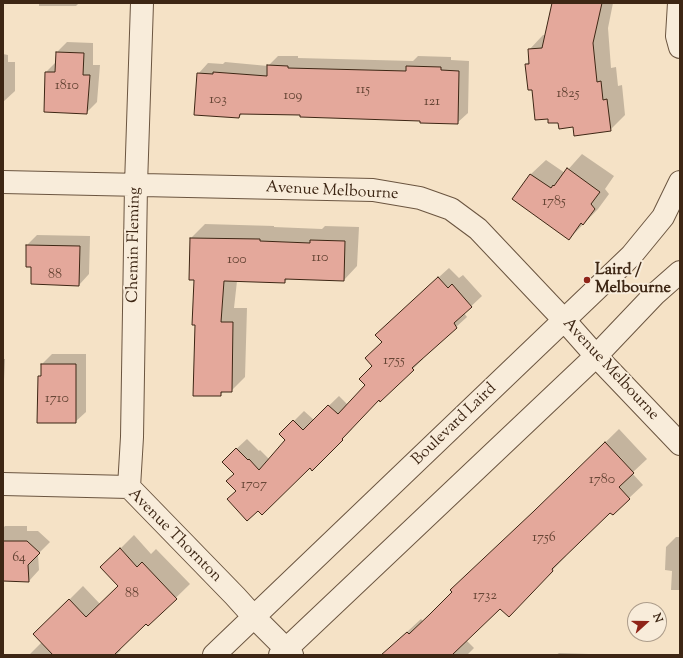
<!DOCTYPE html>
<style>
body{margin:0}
#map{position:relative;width:683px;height:658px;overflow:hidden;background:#f5e2c6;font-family:"Sorts Mill Goudy",serif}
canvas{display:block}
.frame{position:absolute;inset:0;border:4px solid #3d2614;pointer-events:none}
.north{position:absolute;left:627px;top:602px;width:40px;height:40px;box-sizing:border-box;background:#f8ecda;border:1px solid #ad9d8b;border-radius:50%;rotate:69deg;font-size:11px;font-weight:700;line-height:16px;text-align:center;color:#3d2614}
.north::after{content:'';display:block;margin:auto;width:14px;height:18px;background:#8f2418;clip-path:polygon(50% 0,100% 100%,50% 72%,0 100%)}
</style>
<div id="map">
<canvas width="683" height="658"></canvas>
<div class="frame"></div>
<div class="north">N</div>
</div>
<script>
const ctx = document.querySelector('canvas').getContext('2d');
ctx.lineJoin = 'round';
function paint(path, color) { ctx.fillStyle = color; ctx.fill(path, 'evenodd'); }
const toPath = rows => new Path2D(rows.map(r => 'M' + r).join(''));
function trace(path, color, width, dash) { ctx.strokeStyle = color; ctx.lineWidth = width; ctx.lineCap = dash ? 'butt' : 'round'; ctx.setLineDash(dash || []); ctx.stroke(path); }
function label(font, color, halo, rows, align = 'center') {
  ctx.font = font + ' "Sorts Mill Goudy",serif'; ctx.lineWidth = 4; ctx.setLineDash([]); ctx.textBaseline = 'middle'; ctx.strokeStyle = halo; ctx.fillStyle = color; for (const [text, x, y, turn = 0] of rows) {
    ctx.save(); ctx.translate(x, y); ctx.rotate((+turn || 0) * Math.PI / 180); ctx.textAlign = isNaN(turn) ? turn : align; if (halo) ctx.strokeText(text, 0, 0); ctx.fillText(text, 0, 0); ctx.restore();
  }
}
const shadow = toPath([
 [39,3,79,3,76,6,39,6],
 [553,3,613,3,608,28,611,68,616,67,618,86,622,85,625,115,610,130,574,126,549,118,533,89,526,64,530,61,529,50,543,35,546,35],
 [67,42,93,43,93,65,100,65,97,102,87,112,46,72,56,62,57,52],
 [3,54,8,55,8,62,15,62,15,91,3,102],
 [278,56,298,56,298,58,413,61,418,56,451,57,451,60,469,61,468,113,457,123,421,120,243,113,239,117,198,74,208,63,223,64,225,62,268,66],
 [582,154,614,176,605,189,609,194,598,209,569,239,514,199,531,174,546,160,565,173],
 [205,224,274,226,274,227,322,229,325,226,359,227,357,266,344,280,288,279,284,282,237,281,234,308,247,308,245,377,231,391,224,391,220,395,196,324,196,279,191,238],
 [37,235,90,236,89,274,79,285,27,245],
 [449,268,459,278,463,275,482,296,464,313,467,317,422,358,423,359,380,401,379,399,351,428,352,429,312,469,310,467,258,510,237,491,233,452,247,439,259,451,260,450,269,459,287,440,281,434,304,411,314,420,339,396,348,405,366,385,383,341,387,324],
 [52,354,86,354,86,412,75,422,39,377,42,374,42,364],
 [3,359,5,359,3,401],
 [619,429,647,459,632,473,643,485,629,498,610,511,565,555,566,556,522,602,500,607,466,640,474,648,467,655,382,655,421,619,423,621],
 [5,526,27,526,27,531,38,531,50,542,38,554,39,570,29,581,3,580,3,528],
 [134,535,151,554,156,549,190,584,148,625,146,623,119,649,121,650,116,655,29,655,42,642,35,634,83,586,100,604,119,586,115,554],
 [676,537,680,537,680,590,671,590,672,571,665,570,666,547],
 [559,653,589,654,589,655,556,655]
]);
const building = toPath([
 [552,3,602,3,593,43,597,82,601,81,603,100,607,99,611,131,574,136,573,127,559,129,558,123,548,123,548,119,535,120,532,90,528,90,525,64,529,64,528,49,542,48,552,3],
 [56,52,84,53,83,75,90,75,87,114,44,112,45,72,55,72,56,52],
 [267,65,288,66,288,68,406,71,406,66,441,67,441,70,459,71,458,124,420,123,420,121,300,117,300,115,240,114,239,118,194,115,197,73,213,74,213,72,267,76,267,65],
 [567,168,600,192,591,204,595,209,583,225,581,223,569,240,512,199,530,174,551,188,553,185,554,186,567,168],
 [190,238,260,239,260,241,310,243,310,240,345,241,344,281,285,279,285,283,224,281,221,322,233,322,232,392,221,392,221,396,193,396,195,325,192,325,194,280,189,280,190,238],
 [26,245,80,246,79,286,31,284,31,267,26,267,26,245],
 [438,277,448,288,452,284,472,307,454,323,457,328,412,368,414,370,380,402,379,400,342,439,343,440,312,471,310,468,262,515,258,511,247,521,227,499,236,491,226,481,234,474,222,462,236,448,248,460,249,459,259,470,285,440,279,434,293,420,303,430,328,405,338,414,365,385,359,379,372,366,365,358,382,342,375,335,438,277],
 [41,364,76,364,76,423,37,423,38,376,41,376,41,364],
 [605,442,634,473,619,487,630,499,613,515,610,513,552,569,553,571,509,617,500,609,452,655,381,655,407,632,409,634,429,615,452,592,450,590,534,511,605,442],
 [3,541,27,541,40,553,28,565,29,582,3,581,3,541],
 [120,548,137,567,142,562,177,599,148,626,146,624,114,655,53,655,33,634,69,599,86,617,118,586,100,567,120,548]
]);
const minor = toPath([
 [679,3,677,36,680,47],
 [3,182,373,190,420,198,451,209,478,229,565,321,596,356,680,444],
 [3,484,129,487,235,596,254,617,292,655],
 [129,487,132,437,136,185,142,3],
 [214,655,631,256,663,217,680,182],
 [280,655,596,356,655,294,680,272]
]);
const markers = [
 [587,280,4,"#8f2418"]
];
const numberNames = [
 ["1810",67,87],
 ["115",363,91],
 ["1825",568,95],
 ["109",293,97],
 ["103",218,101],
 ["121",432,103],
 ["1785",554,203],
 ["110",320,259],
 ["100",237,261],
 ["88",55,276],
 ["1755",394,362],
 ["1710",57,400],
 ["1780",602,481],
 ["1707",254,486],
 ["1756",544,539],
 ["64",19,559],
 ["88",132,595],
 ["1732",485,597]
];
const streetNames = [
 ["Avenue Melbourne",332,192,3],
 ["Chemin Fleming",135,245,-89],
 ["Avenue Melbourne",610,370,47],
 ["Boulevard Laird",455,425,-44],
 ["Avenue Thornton",174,536,45]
];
const poiNames = [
 ["Laird /",595,271],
 ["Melbourne",595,289]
];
paint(shadow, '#0003');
paint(building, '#e4a89b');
trace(building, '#3d2614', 1);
trace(minor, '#6b5540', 24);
trace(minor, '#f8ecda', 22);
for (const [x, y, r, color] of markers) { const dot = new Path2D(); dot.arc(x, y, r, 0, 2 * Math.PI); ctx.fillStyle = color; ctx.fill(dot); trace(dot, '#f8ecda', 1.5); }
label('14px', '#674636', null, numberNames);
label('16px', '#3d2614', '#f8ecda', streetNames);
label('bold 16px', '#3d2614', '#f8ecda', poiNames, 'left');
</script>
